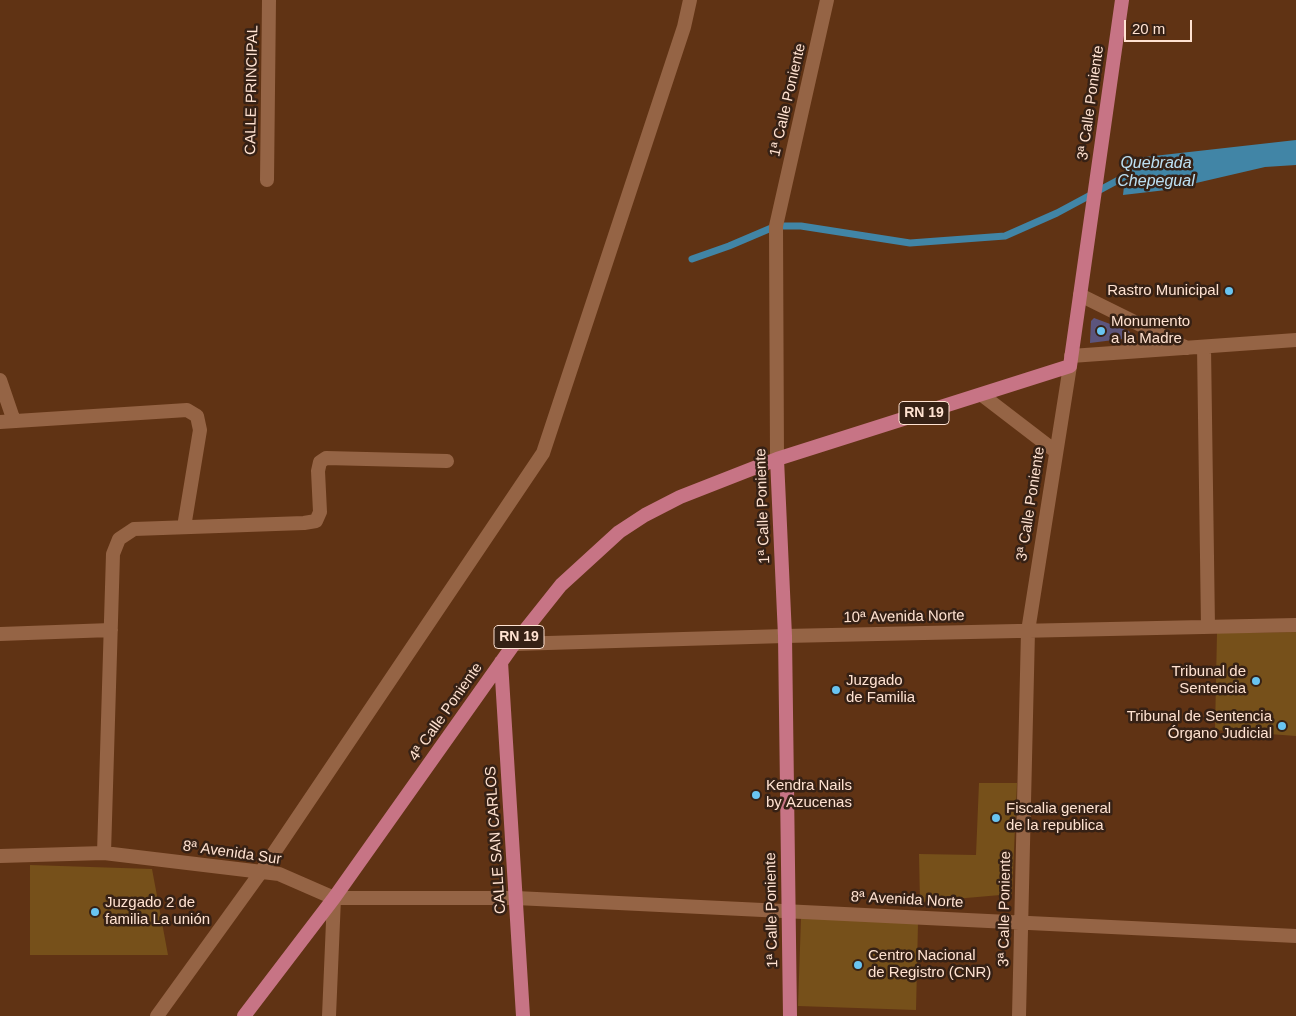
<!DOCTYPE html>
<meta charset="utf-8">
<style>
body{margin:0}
#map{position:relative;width:1296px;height:1016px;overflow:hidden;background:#603314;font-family:Helvetica,sans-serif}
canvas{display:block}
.scale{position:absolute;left:1124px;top:20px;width:68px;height:22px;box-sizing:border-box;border:2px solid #ffe2d1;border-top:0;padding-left:6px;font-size:15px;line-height:18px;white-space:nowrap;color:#ffe2d1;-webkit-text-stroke:4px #362115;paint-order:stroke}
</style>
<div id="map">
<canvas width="1296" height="1016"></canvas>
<div class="scale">20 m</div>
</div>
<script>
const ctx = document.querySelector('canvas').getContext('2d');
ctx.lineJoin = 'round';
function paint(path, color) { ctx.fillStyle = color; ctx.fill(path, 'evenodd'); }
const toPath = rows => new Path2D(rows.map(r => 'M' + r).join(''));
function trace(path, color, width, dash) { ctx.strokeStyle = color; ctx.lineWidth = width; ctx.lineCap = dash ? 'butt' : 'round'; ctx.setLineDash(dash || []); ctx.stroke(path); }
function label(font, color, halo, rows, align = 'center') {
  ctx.font = font + ' Helvetica,sans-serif'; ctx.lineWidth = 5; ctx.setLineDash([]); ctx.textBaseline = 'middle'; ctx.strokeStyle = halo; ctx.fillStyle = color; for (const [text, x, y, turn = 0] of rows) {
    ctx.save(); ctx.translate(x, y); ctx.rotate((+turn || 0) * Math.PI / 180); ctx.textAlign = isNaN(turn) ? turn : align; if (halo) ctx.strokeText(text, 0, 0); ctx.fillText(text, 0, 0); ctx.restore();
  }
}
const green = toPath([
 [1094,318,1129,331,1131,335,1129,338,1090,343,1091,321]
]);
const water = toPath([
 [1296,140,1296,165,1265,167,1166,190,1123,195,1127,159]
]);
const stream = toPath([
 [692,259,729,246,776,226,801,226,910,243,1005,236,1057,213,1124,177,1132,176]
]);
const building = toPath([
 [1296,632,1296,736,1215,730,1217,633],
 [979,783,1017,783,1012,894,920,902,919,854,976,855],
 [30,865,152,869,168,955,30,955],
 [801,918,918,923,916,1010,798,1006]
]);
const minor = toPath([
 [267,180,269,0],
 [1080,295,1187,348],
 [1204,347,1208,627],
 [1071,356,1296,340],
 [0,380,14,421],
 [982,395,1055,451],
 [0,422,187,410,197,416,200,430,184,527],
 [777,459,776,226,827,0],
 [0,634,111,630],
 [514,644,785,636,1296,625],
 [104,853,113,554,119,539,134,529,304,523,316,521,320,512,318,471,320,462,326,458,447,461],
 [0,856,104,853,279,874,334,898,516,898,1296,936],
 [157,1016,261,872,543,453,684,27,690,0],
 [329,1016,334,898],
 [1019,1016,1028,631,1070,366]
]);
const primary = toPath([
 [777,459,785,636,790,1016],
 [501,662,523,1016],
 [244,1016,334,898,514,644,561,585,619,532,645,515,680,497,777,459,1070,366,1122,0]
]);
const markers = [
 [1229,291,5,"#69c4f1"],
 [1101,331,5,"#69c4f1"],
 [1256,681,5,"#69c4f1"],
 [836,690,5,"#69c4f1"],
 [1282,726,5,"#69c4f1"],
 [756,795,5,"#69c4f1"],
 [996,818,5,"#69c4f1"],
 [95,912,5,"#69c4f1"],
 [858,965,5,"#69c4f1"]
];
const shields = [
 [924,413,50],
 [519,637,50]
];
const shieldNames = [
 ["RN 19",924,413],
 ["RN 19",519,637]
];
const streetNames = [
 ["CALLE PRINCIPAL",252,90,-89],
 ["1ª Calle Poniente",788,100,-77],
 ["3ª Calle Poniente",1091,103,-82],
 ["3ª Calle Poniente",1031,504,-81],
 ["1ª Calle Poniente",763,506,-92],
 ["10ª Avenida Norte",904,617,-1],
 ["4ª Calle Poniente",446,712,-55],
 ["CALLE SAN CARLOS",496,840,-94],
 ["8ª Avenida Sur",232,853,8],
 ["8ª Avenida Norte",907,900,3],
 ["3ª Calle Poniente",1005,909,-89],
 ["1ª Calle Poniente",772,910,-91]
];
const poiNames = [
 ["Rastro Municipal",1219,291,"right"],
 ["Monumento",1111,322],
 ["a la Madre",1111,339],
 ["Tribunal de",1246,672,"right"],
 ["Sentencia",1246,689,"right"],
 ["Juzgado",846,681],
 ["de Familia",846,698],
 ["Tribunal de Sentencia",1272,717,"right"],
 ["Órgano Judicial",1272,734,"right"],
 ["Kendra Nails",766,786],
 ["by Azucenas",766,803],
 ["Fiscalia general",1006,809],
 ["de la republica",1006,826],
 ["Juzgado 2 de",105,903],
 ["familia La unión",105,920],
 ["Centro Nacional",868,956],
 ["de Registro (CNR)",868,973]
];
const waterNames = [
 ["Quebrada",1156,164],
 ["Chepegual",1156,182]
];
paint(green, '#5c557d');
paint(water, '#4185a6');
trace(stream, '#4185a6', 7);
paint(building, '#76501a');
trace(minor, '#956445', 14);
trace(primary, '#c77485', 14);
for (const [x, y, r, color] of markers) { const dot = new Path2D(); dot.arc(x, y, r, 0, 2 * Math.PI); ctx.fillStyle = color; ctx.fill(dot); trace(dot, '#362115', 2); }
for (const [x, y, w] of shields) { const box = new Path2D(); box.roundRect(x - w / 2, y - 11.5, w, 23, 4); ctx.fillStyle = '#362115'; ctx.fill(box); trace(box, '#ffe2d1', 1); }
label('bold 14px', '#ffe2d1', null, shieldNames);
label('15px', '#ffe2d1', '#362115', streetNames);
label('15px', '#ffe2d1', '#362115', poiNames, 'left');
label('italic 16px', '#bce0f3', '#362115', waterNames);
</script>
